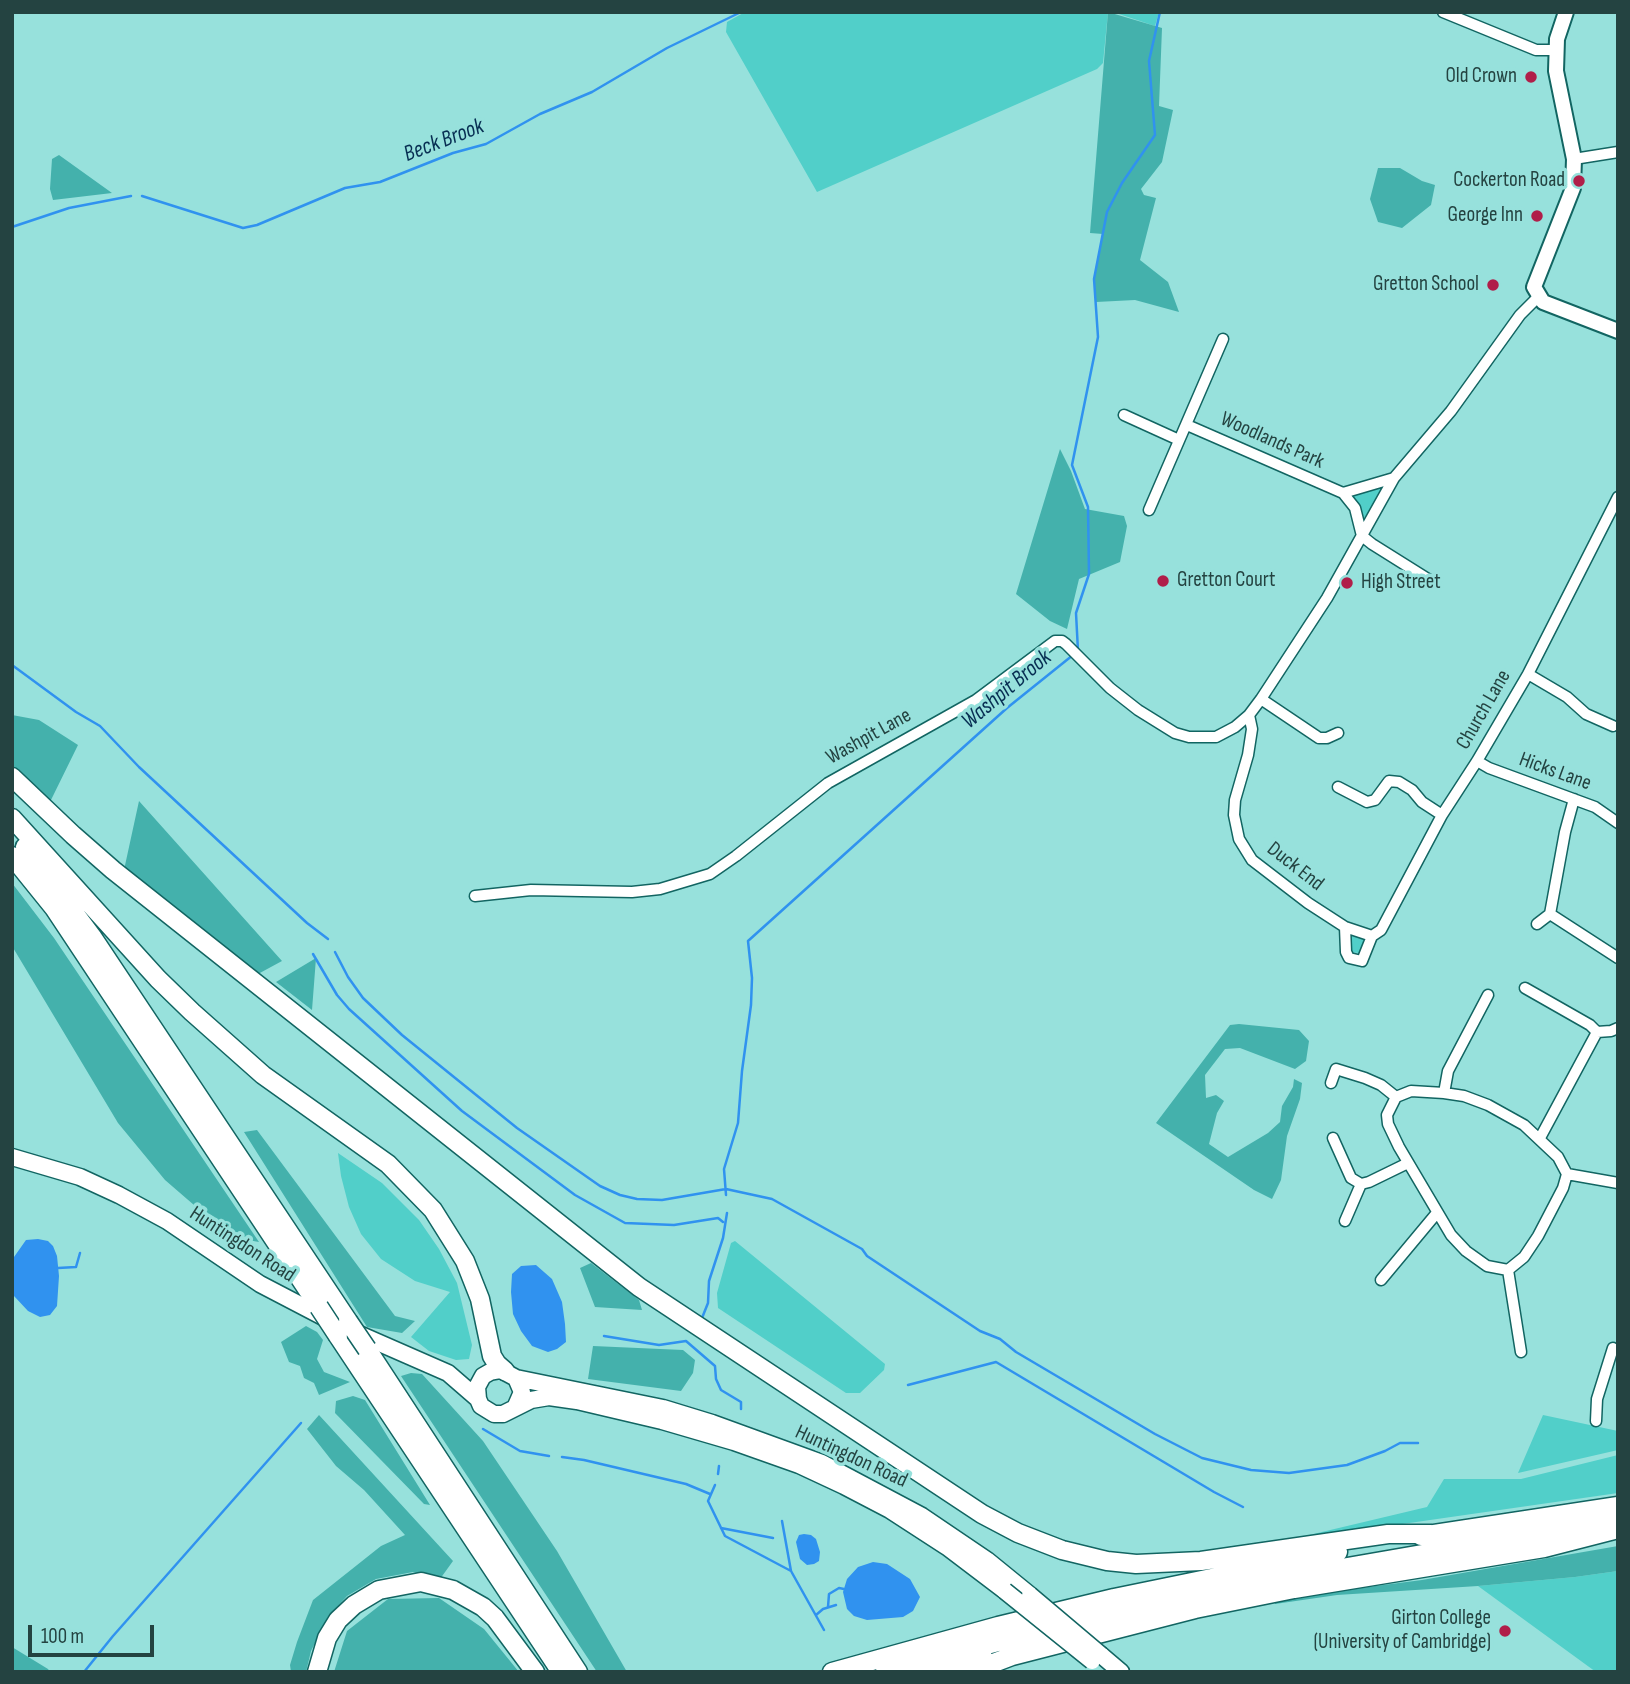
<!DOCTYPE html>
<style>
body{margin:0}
#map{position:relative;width:1630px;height:1684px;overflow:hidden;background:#97e1dc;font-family:"Sofia Sans Condensed",sans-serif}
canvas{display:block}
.frame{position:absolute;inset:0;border:14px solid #244341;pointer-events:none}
.scale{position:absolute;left:28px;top:1625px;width:126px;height:32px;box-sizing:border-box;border:4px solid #244341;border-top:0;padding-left:9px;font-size:21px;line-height:24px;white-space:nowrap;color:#244341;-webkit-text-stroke:5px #97e1dc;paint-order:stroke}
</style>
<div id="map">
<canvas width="1630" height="1684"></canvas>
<div class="frame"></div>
<div class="scale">100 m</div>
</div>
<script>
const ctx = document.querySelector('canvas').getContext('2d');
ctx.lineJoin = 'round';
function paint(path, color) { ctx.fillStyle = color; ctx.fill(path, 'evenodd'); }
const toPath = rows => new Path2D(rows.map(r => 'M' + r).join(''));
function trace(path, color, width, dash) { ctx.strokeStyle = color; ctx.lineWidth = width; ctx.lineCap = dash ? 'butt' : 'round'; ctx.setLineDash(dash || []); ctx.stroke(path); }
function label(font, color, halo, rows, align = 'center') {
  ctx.font = font + ' "Sofia Sans Condensed",sans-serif'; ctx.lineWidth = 7; ctx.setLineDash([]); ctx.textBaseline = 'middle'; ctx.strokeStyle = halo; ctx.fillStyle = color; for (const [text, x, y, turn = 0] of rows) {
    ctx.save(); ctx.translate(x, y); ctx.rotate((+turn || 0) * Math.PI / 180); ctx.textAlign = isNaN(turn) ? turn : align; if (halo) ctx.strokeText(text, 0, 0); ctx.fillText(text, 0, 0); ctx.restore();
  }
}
const green = toPath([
 [745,12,1108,12,1103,63,1097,69,817,192,726,32,727,22],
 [1113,12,1159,12,1155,26],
 [1387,483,1363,520,1349,493],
 [1349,934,1362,936,1366,941,1359,953,1349,952],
 [338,1153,382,1183,419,1220,439,1249,457,1283,472,1345,469,1359,456,1360,429,1351,411,1337,450,1292,415,1281,381,1259,361,1234,349,1207,341,1176],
 [735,1241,885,1364,884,1370,860,1393,846,1393,718,1308,717,1293,731,1243],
 [1543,1415,1618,1431,1618,1450,1518,1473],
 [1618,1455,1618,1493,1284,1541,1427,1507,1444,1479,1521,1479],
 [1618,1571,1618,1672,1596,1672,1478,1586,1575,1577]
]);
const forest = toPath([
 [1108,12,1162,28,1159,106,1173,110,1162,162,1141,189,1144,195,1156,198,1140,260,1168,282,1179,312,1135,300,1096,302,1094,279,1103,234,1090,233],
 [59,155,112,193,53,200,50,189,52,159],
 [1378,168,1400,168,1422,181,1435,185,1431,205,1402,228,1378,222,1370,199],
 [1060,449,1071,471,1085,509,1124,516,1127,526,1120,562,1079,579,1067,629,1050,621,1016,594],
 [12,715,39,720,78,745,50,802,12,766],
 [139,801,282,961,258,974,124,870],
 [12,883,54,938,259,1242,231,1237,165,1180,118,1123,12,946],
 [316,958,312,1010,276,982],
 [1239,1024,1299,1030,1309,1041,1306,1061,1295,1069,1240,1048,1225,1049,1205,1075,1206,1098,1216,1095,1224,1101,1217,1113,1209,1144,1228,1157,1268,1133,1280,1122,1282,1106,1293,1087,1294,1079,1302,1083,1300,1099,1287,1136,1281,1180,1272,1199,1254,1190,1156,1123,1230,1025],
 [257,1130,395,1316,415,1321,402,1333,367,1327,244,1132],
 [591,1263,639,1300,642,1310,595,1307,580,1268],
 [306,1326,317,1332,323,1340,317,1359,324,1372,350,1382,319,1395,314,1383,304,1378,300,1366,289,1362,281,1342],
 [593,1346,683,1350,695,1360,693,1373,681,1391,588,1379],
 [411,1373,422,1374,483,1441,557,1551,627,1672,597,1672,401,1376],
 [353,1396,365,1400,430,1505,424,1504,335,1413,336,1401],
 [319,1415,453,1561,440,1579,413,1572,376,1579,347,1596,328,1617,311,1651,306,1672,291,1672,290,1665,297,1642,313,1600,381,1546,405,1535,364,1490,336,1466,307,1429],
 [1618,1546,1618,1571,1575,1577,1478,1586,1337,1595,1275,1604,1275,1599,1422,1580],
 [439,1598,484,1629,519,1672,334,1672,347,1631,388,1599],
 [12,1647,48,1669,50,1672,12,1672]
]);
const water = toPath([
 [38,1239,48,1241,53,1246,57,1256,59,1276,57,1306,50,1315,40,1317,28,1311,14,1296,12,1286,14,1257,26,1240],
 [536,1265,552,1279,562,1302,565,1324,566,1342,557,1349,548,1352,532,1346,521,1331,513,1314,511,1292,512,1274,521,1266],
 [804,1534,811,1535,816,1539,820,1552,819,1561,814,1564,807,1565,800,1559,796,1542,799,1535],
 [873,1562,887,1564,910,1579,920,1597,913,1611,903,1617,867,1620,854,1616,847,1609,843,1592,847,1579,858,1567]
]);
const stream = toPath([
 [142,196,243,228,257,225,345,188,380,182,453,153,486,144,540,114,592,92,667,48,741,12],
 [12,227,69,208,131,196],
 [1078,651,1076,613,1089,574,1088,507,1072,465,1098,337,1094,279,1107,212,1122,183,1155,135,1149,61,1160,12],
 [12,665,76,712,100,726,139,767,307,923,328,939],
 [335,952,348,977,363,998,402,1035,517,1128,600,1186,620,1195,637,1199,662,1200,726,1189,772,1199,862,1249,867,1256,980,1331,1000,1339,1016,1352,1155,1434,1202,1458,1251,1470,1289,1473,1347,1465,1385,1451,1400,1443,1418,1443],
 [313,954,337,995,349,1009,462,1111,575,1195,625,1223,674,1225,718,1218,723,1222],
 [726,1195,724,1169,738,1123,742,1071,751,1005,752,978,748,941,1007,708,1073,655],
 [58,1268,76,1267,80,1253],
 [702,1318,708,1303,709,1281,723,1238,727,1213],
 [604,1336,659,1345,686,1341,715,1366,716,1379,721,1390,741,1402,741,1409],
 [908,1385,996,1362,1214,1492,1243,1507],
 [483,1429,520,1451,549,1456],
 [562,1457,584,1460,686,1484,710,1494],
 [718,1474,719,1466],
 [715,1485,708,1501,725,1536,791,1571,824,1630],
 [782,1521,791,1571],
 [721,1528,773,1538],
 [828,1607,829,1594,839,1588,844,1589],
 [816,1615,823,1609,836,1605],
 [84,1672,113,1636,301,1423]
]);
const street = toPath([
 [1443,12,1536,50,1556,50],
 [1574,159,1618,152],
 [1124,415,1179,440],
 [1187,425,1343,493,1355,508,1362,536,1372,544,1431,581],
 [1343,493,1394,478],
 [1149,510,1223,339],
 [1528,674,1567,697,1586,714,1613,726],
 [1261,699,1319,738,1327,738,1338,733],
 [1249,715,1252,729,1248,755,1235,800,1234,815,1239,839,1252,860,1308,903,1345,927,1372,936],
 [1477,761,1489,768,1595,807,1618,823],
 [1338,787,1367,802,1375,800,1389,781,1399,782,1412,790,1422,802,1442,815],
 [1574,799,1565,832,1550,914,1618,958],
 [475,896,531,890,632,892,660,889,710,874,736,856,828,783,976,700,1055,641,1062,641,1066,644,1110,688,1138,710,1175,733,1189,737,1216,737,1235,727,1249,715,1261,699,1327,598,1394,478,1451,411,1520,315,1538,297],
 [1537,924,1550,914],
 [1345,927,1346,952,1349,958,1362,961,1372,936],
 [1372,936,1381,930,1442,815,1477,761,1528,674,1618,497],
 [1525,988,1590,1025,1597,1032,1611,1031,1618,1028],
 [1331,1083,1336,1069,1365,1078,1381,1085,1396,1097],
 [1411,1091,1444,1093,1464,1096,1488,1105,1524,1125,1558,1157,1567,1174,1563,1188,1538,1236,1524,1257,1508,1270,1487,1266,1466,1251,1451,1235,1399,1147,1388,1124,1387,1115,1396,1097,1411,1091],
 [1444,1093,1448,1071,1488,995],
 [1333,1138,1351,1178,1361,1184,1369,1182,1408,1163],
 [1540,1138,1597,1032],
 [1567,1174,1618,1183],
 [1345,1221,1361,1184],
 [1508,1270,1521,1352],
 [1381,1280,1436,1214],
 [1596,1421,1597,1399,1613,1348]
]);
const secondary = toPath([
 [1566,12,1557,39,1556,71,1574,159,1573,188,1534,287,1543,302,1618,331]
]);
const primary = toPath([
 [12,1157,80,1177,119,1195,167,1221,260,1284,329,1320],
 [352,1331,448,1373,478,1399],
 [516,1378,663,1408,712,1423,822,1463,922,1516,987,1560,1030,1595],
 [515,1408,522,1392,516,1378,501,1370,490,1372,483,1376,477,1387,478,1399,481,1406,494,1414,503,1414,531,1400,549,1397,577,1401,662,1421,734,1442,799,1465,844,1486,890,1510,947,1547,1005,1591],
 [1101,1655,1121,1672]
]);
const highway = toPath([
 [12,777,73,835,113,870,639,1287,982,1514,1018,1533,1062,1550,1107,1561,1136,1564,1201,1561,1388,1534,1431,1534],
 [12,818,158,979,192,1012,263,1075,388,1164,433,1210,465,1261,480,1299,492,1356,497,1364,505,1371],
 [25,847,93,938,348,1321],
 [12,856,54,908,319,1307],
 [338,1336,561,1672],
 [367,1349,578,1672],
 [1421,1536,1618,1506],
 [317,1672,327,1638,338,1620,354,1605,379,1590,421,1582,453,1590,483,1607,495,1618,535,1672],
 [832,1672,998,1626,1114,1598,1338,1552],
 [885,1672,1088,1618,1232,1587,1618,1520],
 [936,1672,983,1657],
 [970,1672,1012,1656,1195,1609,1294,1589,1544,1548,1618,1529]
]);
const primaryBridge = toPath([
 [1005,1591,1092,1661],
 [1030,1595,1101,1655]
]);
const highwayBridge = toPath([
 [319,1307,338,1336],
 [348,1321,367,1349]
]);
const markers = [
 [1531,77,7,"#b01e49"],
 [1579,181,7,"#b01e49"],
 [1537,216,7,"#b01e49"],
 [1493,285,7,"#b01e49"],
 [1163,581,7,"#b01e49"],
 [1347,583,7,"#b01e49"],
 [1505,1631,7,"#b01e49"]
];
const poiNames = [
 ["Old Crown",1517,77],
 ["Cockerton Road",1565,181],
 ["George Inn",1523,216],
 ["Gretton School",1479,285],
 ["Gretton Court",1177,581,"left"],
 ["High Street",1361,583,"left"],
 ["Girton College",1491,1619],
 ["(University of Cambridge)",1491,1643]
];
const streetNames = [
 ["Woodlands Park",1272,441,24],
 ["Church Lane",1484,710,-60],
 ["Washpit Lane",869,737,-29],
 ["Hicks Lane",1555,772,20],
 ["Duck End",1295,867,38],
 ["Huntingdon Road",242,1245,33],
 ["Huntingdon Road",851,1457,25]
];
const waterNames = [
 ["Beck Brook",444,141,-21],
 ["Washpit Brook",1007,690,-40]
];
paint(green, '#51cfc9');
paint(forest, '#44b1ac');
paint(water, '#3092ef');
trace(stream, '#3092ef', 2.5);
trace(street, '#126562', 13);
trace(secondary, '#126562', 18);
trace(primary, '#126562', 19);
trace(highway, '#126562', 21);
trace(street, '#fff', 10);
trace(secondary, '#fff', 14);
trace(primary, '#fff', 16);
trace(highway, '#fff', 18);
trace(primaryBridge, '#126562', 19, []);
trace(highwayBridge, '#126562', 21, []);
trace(primaryBridge, '#fff', 16);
trace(highwayBridge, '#fff', 18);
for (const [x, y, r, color] of markers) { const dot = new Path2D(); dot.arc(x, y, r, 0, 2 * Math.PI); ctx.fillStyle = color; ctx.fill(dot); trace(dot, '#97e1dc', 2.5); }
label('21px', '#244341', '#97e1dc', poiNames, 'right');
label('21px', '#244341', '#97e1dc', streetNames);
label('italic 23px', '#072e52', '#97e1dc', waterNames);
</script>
